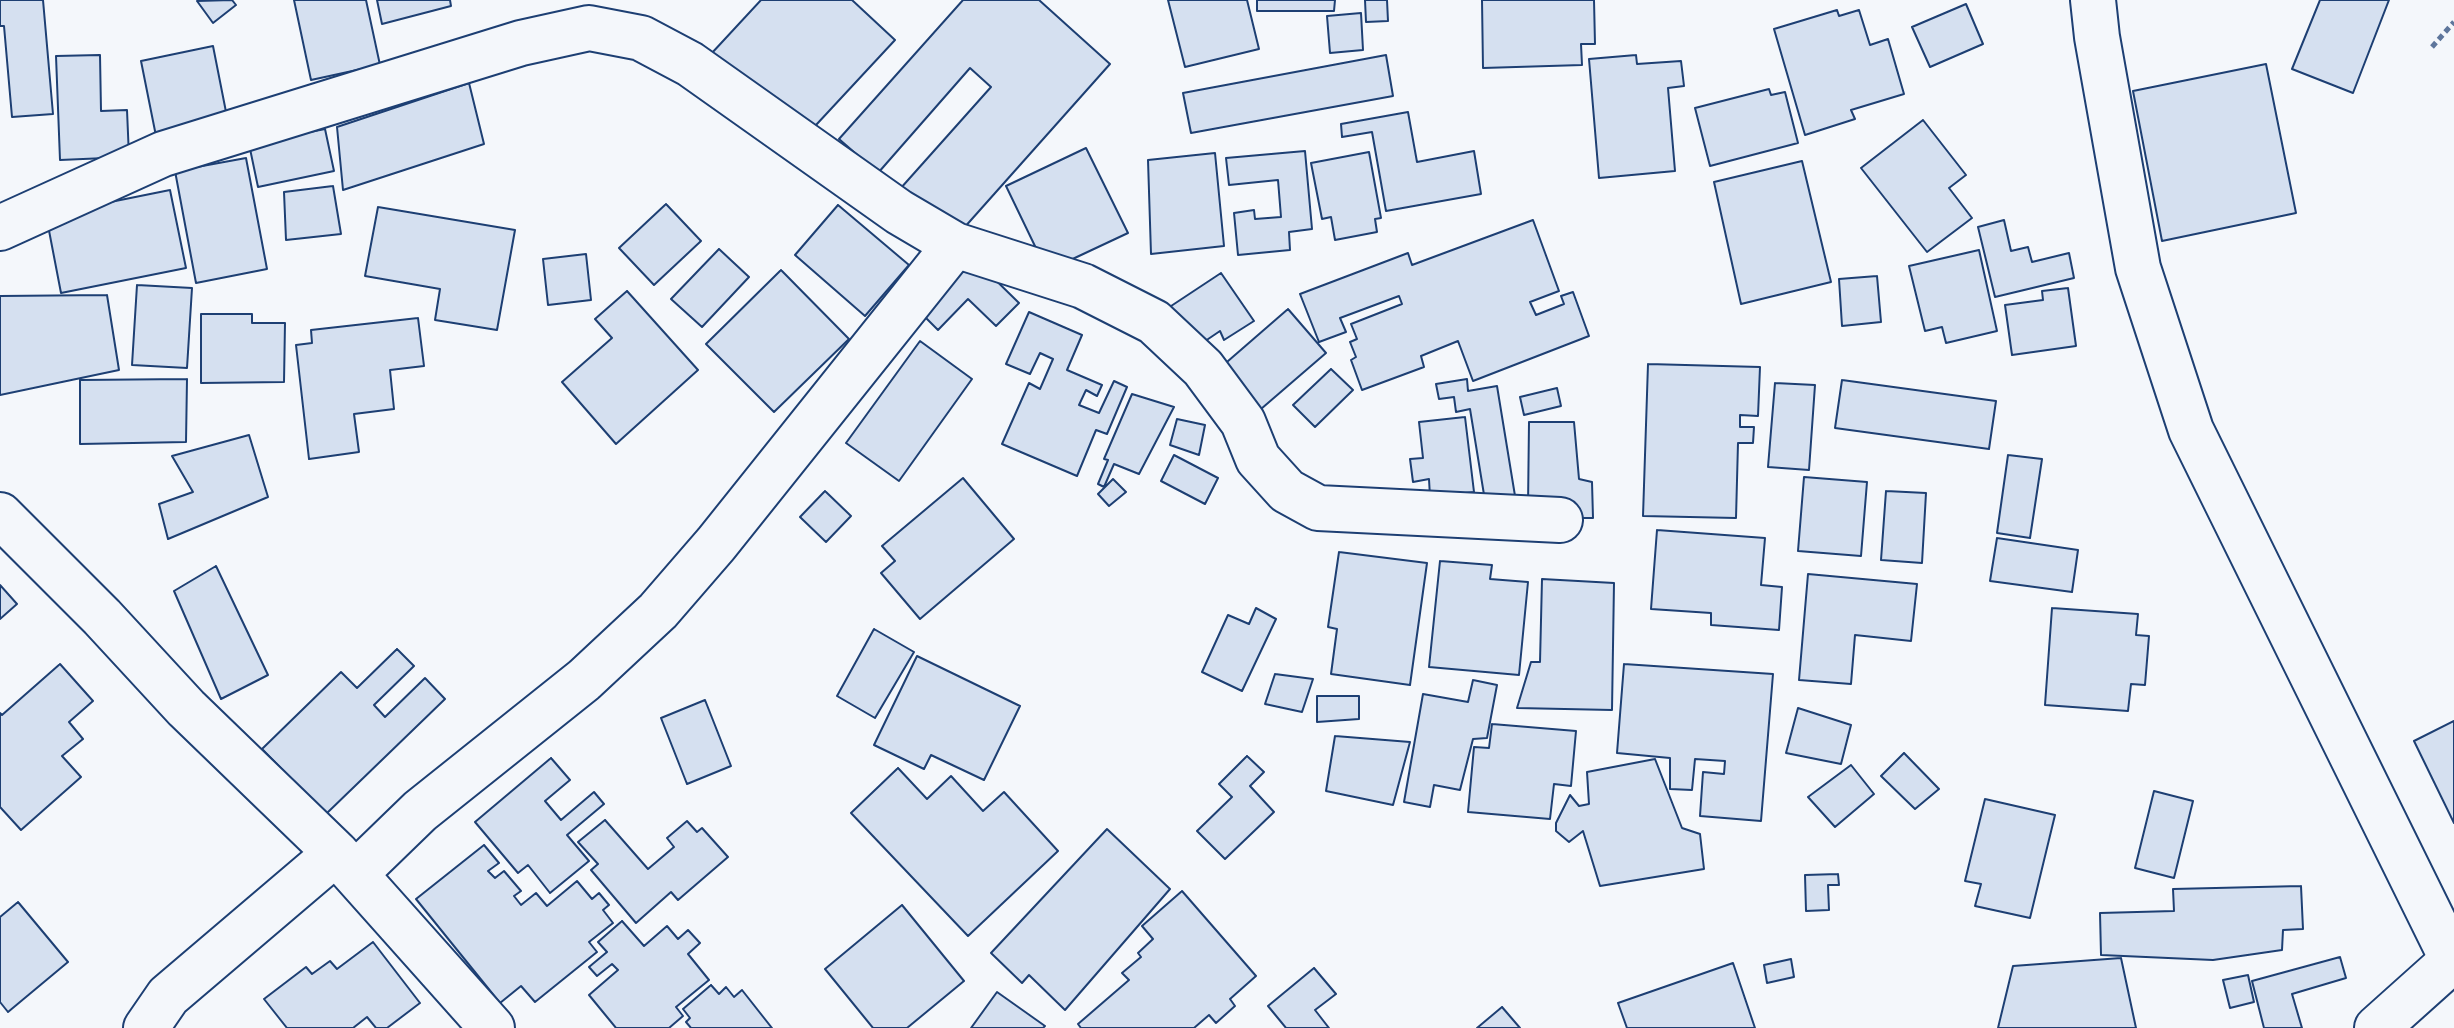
<!DOCTYPE html>
<style>
body{margin:0}
canvas{display:block;background:#f4f7fb}
</style>
<canvas width="2454" height="1028"></canvas>
<script>
const ctx = document.querySelector('canvas').getContext('2d');
ctx.lineJoin = 'round';
function paint(path, color) { ctx.fillStyle = color; ctx.fill(path, 'evenodd'); }
const toPath = rows => new Path2D(rows.map(r => 'M' + r).join(''));
function trace(path, color, width, dash) { ctx.strokeStyle = color; ctx.lineWidth = width; ctx.lineCap = dash ? 'butt' : 'round'; ctx.setLineDash(dash || []); ctx.stroke(path); }
const building = toPath([
 [0,0,43,0,53,114,12,117,4,26,0,26,0,0],
 [232,0,236,5,213,23,197,1,232,0],
 [294,0,366,0,380,65,311,80,294,0],
 [377,0,450,0,451,6,382,24,377,0],
 [761,0,852,0,895,40,803,139,711,54,761,0],
 [963,0,1039,0,1110,64,955,238,900,189,991,87,970,68,878,173,839,139,963,0],
 [1168,0,1247,0,1259,49,1185,67,1168,0],
 [1257,0,1335,0,1334,11,1257,11,1257,0],
 [1365,0,1387,0,1388,21,1366,22,1365,0],
 [1482,0,1594,0,1595,44,1581,44,1582,65,1483,68,1482,0],
 [2320,0,2389,0,2353,93,2292,69,2320,0],
 [1966,4,1983,44,1930,67,1912,27,1966,4],
 [1837,10,1839,16,1859,10,1870,45,1888,39,1904,94,1851,110,1855,119,1805,135,1774,29,1837,10],
 [1361,13,1363,50,1330,53,1327,16,1361,13],
 [213,46,228,122,156,136,141,61,213,46],
 [100,55,101,111,127,110,129,157,60,160,56,56,100,55],
 [1386,55,1393,96,1191,133,1183,93,1386,55],
 [1636,55,1637,64,1681,61,1684,86,1668,88,1675,171,1599,178,1589,59,1636,55],
 [2266,64,2296,213,2162,241,2133,91,2266,64],
 [469,83,484,144,343,190,337,127,469,83],
 [1769,89,1771,95,1785,92,1798,143,1710,166,1695,108,1769,89],
 [1408,112,1417,162,1474,151,1481,194,1386,211,1372,132,1342,137,1341,124,1408,112],
 [1923,120,1966,175,1949,188,1972,218,1927,252,1861,168,1923,120],
 [325,129,334,171,258,187,249,144,325,129],
 [1086,148,1128,233,1047,271,1006,186,1086,148],
 [1305,151,1312,229,1289,232,1290,250,1238,255,1234,213,1254,210,1255,219,1281,217,1278,180,1229,185,1226,158,1305,151],
 [1369,152,1381,218,1375,219,1377,232,1335,240,1331,217,1322,219,1311,163,1369,152],
 [1215,153,1224,246,1151,254,1148,160,1215,153],
 [246,158,267,269,196,283,175,171,246,158],
 [1802,161,1831,282,1741,304,1714,182,1802,161],
 [333,186,341,234,286,240,284,192,333,186],
 [170,190,186,268,61,293,46,215,170,190],
 [666,204,701,241,654,285,619,248,666,204],
 [838,205,909,265,865,316,795,255,838,205],
 [378,207,515,230,497,330,435,320,440,289,365,276,378,207],
 [1533,220,1559,291,1530,302,1536,315,1564,304,1561,296,1573,292,1589,336,1473,381,1458,341,1421,356,1424,367,1362,390,1351,360,1356,357,1350,342,1357,339,1351,324,1402,304,1399,296,1340,318,1346,332,1319,342,1300,294,1408,253,1412,265,1533,220],
 [2004,220,2011,251,2028,247,2032,262,2069,253,2074,278,1995,297,1978,227,2004,220],
 [719,249,749,277,702,327,671,299,719,249],
 [1979,250,1997,331,1946,343,1942,327,1925,331,1909,266,1979,250],
 [968,253,1019,303,996,326,968,299,938,330,915,307,968,253],
 [586,254,591,300,548,305,543,259,586,254],
 [781,270,849,339,774,412,706,344,781,270],
 [1221,273,1254,321,1224,340,1220,331,1189,352,1162,312,1221,273],
 [1877,276,1881,322,1842,326,1839,279,1877,276],
 [137,285,192,288,187,368,132,365,137,285],
 [2068,288,2076,346,2012,355,2005,305,2043,300,2042,291,2068,288],
 [627,291,698,370,616,444,562,382,612,338,595,319,627,291],
 [107,295,119,370,0,395,0,296,107,295],
 [1288,309,1326,353,1261,409,1220,368,1288,309],
 [1029,312,1082,335,1067,370,1102,385,1097,396,1086,390,1079,405,1099,413,1114,381,1127,387,1107,434,1096,430,1077,476,1002,444,1029,383,1040,389,1053,359,1040,353,1030,374,1006,364,1029,312],
 [201,314,252,314,252,323,285,323,284,382,201,383,201,314],
 [418,318,424,366,390,370,394,409,354,414,359,452,309,459,296,345,312,343,311,330,418,318],
 [920,341,972,379,899,481,846,443,920,341],
 [1648,364,1760,367,1758,416,1740,415,1740,427,1754,427,1753,443,1738,443,1736,518,1643,516,1648,364],
 [1331,369,1353,390,1315,427,1293,405,1331,369],
 [187,379,186,442,80,444,80,380,187,379],
 [1467,379,1468,391,1497,386,1517,508,1487,513,1470,409,1456,412,1454,397,1439,399,1436,384,1467,379],
 [1842,380,1996,401,1989,449,1835,428,1842,380],
 [1775,383,1815,385,1809,470,1768,467,1775,383],
 [1557,388,1561,406,1524,415,1520,397,1557,388],
 [1132,394,1174,407,1139,474,1114,464,1104,487,1098,484,1108,460,1104,459,1132,394],
 [1465,417,1474,492,1430,497,1429,479,1413,482,1410,459,1423,458,1419,422,1465,417],
 [1177,419,1205,425,1199,455,1170,445,1177,419],
 [1529,422,1574,422,1579,479,1592,482,1593,518,1568,518,1528,507,1529,422],
 [249,435,268,497,168,539,159,504,193,492,172,456,249,435],
 [1174,455,1218,478,1205,504,1161,481,1174,455],
 [2008,455,2042,459,2030,538,1997,533,2008,455],
 [1804,477,1867,482,1861,556,1798,551,1804,477],
 [963,478,1014,539,920,619,881,573,895,561,882,546,963,478],
 [1113,479,1126,492,1109,506,1098,494,1113,479],
 [825,491,851,516,826,542,800,517,825,491],
 [1886,491,1926,493,1922,563,1881,560,1886,491],
 [1657,530,1765,538,1761,585,1782,587,1779,630,1711,625,1711,613,1651,609,1657,530],
 [1997,538,2078,550,2072,592,1990,581,1997,538],
 [1339,552,1427,563,1410,685,1331,674,1337,629,1328,627,1339,552],
 [1440,561,1492,565,1490,579,1528,582,1519,675,1429,667,1440,561],
 [216,566,268,675,221,699,174,591,216,566],
 [1808,574,1917,584,1911,641,1855,635,1851,684,1799,680,1808,574],
 [1542,579,1614,583,1612,710,1517,708,1531,662,1540,662,1542,579],
 [0,585,17,604,0,619,0,585],
 [1256,608,1276,619,1242,691,1202,672,1228,615,1249,624,1256,608],
 [2052,608,2138,614,2136,635,2149,636,2145,685,2131,684,2128,711,2045,705,2052,608],
 [874,629,914,652,875,718,837,696,874,629],
 [397,649,414,666,374,705,385,717,425,678,445,699,326,814,262,749,341,672,357,688,397,649],
 [917,656,1020,706,984,780,931,755,924,769,874,745,917,656],
 [60,664,93,701,69,722,83,739,62,756,81,777,21,830,0,807,0,713,2,715,60,664],
 [1624,664,1773,674,1761,821,1700,816,1703,772,1724,774,1725,761,1695,759,1692,790,1670,789,1670,758,1617,753,1624,664],
 [1275,674,1313,679,1302,712,1265,704,1275,674],
 [1473,680,1497,685,1487,738,1473,739,1460,790,1434,785,1430,807,1404,802,1423,694,1468,702,1473,680],
 [1317,696,1359,696,1359,719,1317,722,1317,696],
 [705,700,731,766,687,784,661,718,705,700],
 [1798,708,1851,725,1841,764,1786,753,1798,708],
 [2454,721,2454,823,2414,741,2454,721],
 [1492,724,1576,731,1571,786,1554,784,1550,819,1468,812,1474,747,1489,748,1492,724],
 [1335,736,1410,742,1393,805,1326,791,1335,736],
 [1904,753,1939,789,1915,809,1881,776,1904,753],
 [1247,756,1264,772,1250,786,1274,812,1225,859,1197,831,1232,797,1219,784,1247,756],
 [551,758,570,780,545,801,561,820,594,792,604,804,567,835,589,861,550,893,528,865,518,873,475,822,551,758],
 [1655,759,1682,828,1700,834,1704,869,1600,886,1583,831,1569,842,1556,831,1556,823,1570,795,1579,806,1589,804,1587,772,1655,759],
 [1851,765,1874,794,1835,827,1808,797,1851,765],
 [898,768,927,799,951,776,983,811,1004,792,1058,851,968,936,851,813,898,768],
 [2154,791,2193,801,2174,878,2135,868,2154,791],
 [1985,799,2055,815,2030,918,1975,906,1981,884,1965,881,1985,799],
 [605,820,648,869,674,847,667,838,687,821,697,832,702,828,728,857,678,900,671,892,636,923,591,870,598,864,578,842,605,820],
 [1107,829,1170,889,1065,1010,1029,975,1022,983,991,953,1107,829],
 [484,845,499,863,488,871,495,878,504,871,521,891,514,896,521,905,536,893,547,906,577,881,592,899,599,893,609,905,603,910,613,923,589,942,597,952,535,1002,521,986,500,1003,416,899,484,845],
 [1838,874,1839,885,1828,885,1829,910,1806,911,1805,875,1838,874],
 [2301,886,2303,929,2283,930,2282,950,2213,960,2101,955,2100,913,2174,911,2173,889,2301,886],
 [1182,891,1256,976,1230,999,1235,1006,1216,1023,1209,1015,1194,1028,1081,1028,1078,1024,1129,980,1122,973,1141,957,1138,953,1153,939,1142,926,1182,891],
 [18,902,68,962,8,1012,0,1002,0,917,18,902],
 [902,905,964,981,907,1028,873,1028,825,969,902,905],
 [622,921,644,946,667,926,678,939,688,930,700,943,688,954,709,980,676,1007,683,1016,669,1028,616,1028,589,995,618,970,612,964,597,976,589,967,607,952,598,942,622,921],
 [373,942,420,1003,387,1028,376,1028,367,1017,353,1028,287,1028,264,999,306,967,312,974,330,961,337,969,373,942],
 [2340,957,2346,978,2292,994,2302,1028,2264,1028,2252,981,2340,957],
 [2121,958,2136,1028,1998,1028,2013,966,2121,958],
 [1791,959,1794,977,1767,983,1764,965,1791,959],
 [1733,963,1755,1028,1627,1028,1618,1003,1733,963],
 [1314,968,1336,994,1315,1010,1329,1028,1286,1028,1268,1006,1314,968],
 [2248,975,2254,1002,2230,1008,2223,980,2248,975],
 [711,985,719,994,726,987,734,997,742,990,772,1028,691,1028,686,1022,690,1018,683,1009,711,985],
 [997,992,1045,1026,1043,1028,971,1028,997,992],
 [1502,1007,1520,1028,1477,1028,1502,1007]
]);
const path = toPath([
 [2432,47,2454,22]
]);
const street = toPath([
 [0,228,163,154,521,43,589,28,641,38,690,64,899,212,955,245,1083,286,1154,322,1203,368,1243,422,1258,459,1287,491,1318,508,1560,520],
 [0,515,102,617,186,708,336,853,492,1028],
 [355,874,420,811,584,680,658,611,716,544,955,245],
 [146,1028,168,996,336,853],
 [2377,1028,2454,959]
]);
const secondary = toPath([
 [2093,0,2097,37,2138,268,2191,430,2454,963]
]);
paint(building, '#d5e0f0');
trace(building, '#1d3f73', 2);
trace(street, '#1d3f73', 48);
trace(secondary, '#1d3f73', 48);
trace(path, '#5e769c', 5, [6, 4]);
trace(street, '#f4f7fb', 44);
trace(secondary, '#f4f7fb', 44);
</script>
